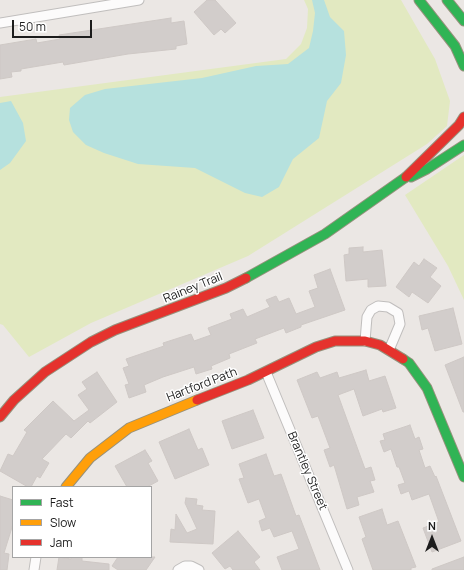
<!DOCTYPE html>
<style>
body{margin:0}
#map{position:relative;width:464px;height:570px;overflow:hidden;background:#ebe7e4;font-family:Manrope,sans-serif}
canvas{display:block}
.legend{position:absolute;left:12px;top:486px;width:140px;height:72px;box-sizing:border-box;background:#fff;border:1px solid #a4a4a4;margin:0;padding:5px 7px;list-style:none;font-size:12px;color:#1c1c1c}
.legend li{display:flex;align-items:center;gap:8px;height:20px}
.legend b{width:20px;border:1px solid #a4a4a4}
.north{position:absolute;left:412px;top:518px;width:40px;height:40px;-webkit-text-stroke:3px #fff;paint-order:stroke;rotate:0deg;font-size:11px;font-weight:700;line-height:16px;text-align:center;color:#1c1c1c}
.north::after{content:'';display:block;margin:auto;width:14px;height:18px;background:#1c1c1c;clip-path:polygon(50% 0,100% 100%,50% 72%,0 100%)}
.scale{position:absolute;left:12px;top:20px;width:80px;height:18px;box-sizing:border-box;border:2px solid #1c1c1c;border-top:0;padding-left:5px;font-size:12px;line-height:14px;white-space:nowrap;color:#1c1c1c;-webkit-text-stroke:3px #fff;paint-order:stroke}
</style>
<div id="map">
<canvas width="464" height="570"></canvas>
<ul class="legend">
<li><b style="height:5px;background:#30b455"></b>Fast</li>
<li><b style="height:5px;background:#ff9f0a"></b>Slow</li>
<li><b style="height:5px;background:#e5322d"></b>Jam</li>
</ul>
<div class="north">N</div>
<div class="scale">50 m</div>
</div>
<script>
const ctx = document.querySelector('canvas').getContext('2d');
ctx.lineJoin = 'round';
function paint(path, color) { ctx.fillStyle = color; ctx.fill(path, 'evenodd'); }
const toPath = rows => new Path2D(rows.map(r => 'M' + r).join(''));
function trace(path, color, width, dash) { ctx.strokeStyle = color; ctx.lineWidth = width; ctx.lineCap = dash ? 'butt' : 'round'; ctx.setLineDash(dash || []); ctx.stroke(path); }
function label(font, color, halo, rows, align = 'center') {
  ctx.font = font + ' Manrope,sans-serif'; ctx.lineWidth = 3; ctx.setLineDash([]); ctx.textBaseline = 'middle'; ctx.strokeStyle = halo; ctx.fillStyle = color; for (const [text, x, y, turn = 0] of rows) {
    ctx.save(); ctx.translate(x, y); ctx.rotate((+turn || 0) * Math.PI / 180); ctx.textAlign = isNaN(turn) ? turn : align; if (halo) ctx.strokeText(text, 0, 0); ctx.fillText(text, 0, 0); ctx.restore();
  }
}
const grass = toPath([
 [304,0,401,0,435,59,450,101,447,126,427,144,248,256,91,323,29,357,3,325,0,324,0,97,286,59,301,44,307,28,308,9],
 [464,155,464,300,448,266,405,195]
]);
const water = toPath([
 [312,0,324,0,330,17,344,31,346,55,341,83,327,101,319,138,293,159,279,187,262,197,245,193,195,168,138,164,104,153,86,145,73,132,69,120,70,108,85,95,105,89,202,78,256,66,288,64,309,48,313,31,315,13],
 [11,101,23,123,26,141,10,163,0,170,0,103]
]);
const building = toPath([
 [207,0,215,0,236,23,225,33,221,29,214,35,194,12,207,0],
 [171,18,171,23,184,21,187,44,176,46,176,49,128,54,64,65,63,62,21,69,21,71,11,72,12,77,0,79,0,45,36,39,37,43,60,39,59,35,171,18],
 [363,247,363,252,382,250,386,286,368,287,368,279,346,281,344,255,349,254,349,248,363,247],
 [424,259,437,268,430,277,441,286,428,303,412,292,409,297,396,287,414,262,419,266,424,259],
 [330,269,345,310,301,325,301,327,286,333,284,328,255,339,257,343,229,354,230,358,211,366,212,369,196,374,194,367,163,377,144,385,146,392,129,398,125,385,129,384,123,368,129,366,126,359,164,346,163,343,191,334,194,341,211,335,208,328,232,319,230,314,243,309,247,317,270,307,266,300,276,296,279,302,289,298,296,314,315,307,309,291,318,288,314,275,330,269],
 [453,308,462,344,435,351,428,328,422,330,419,316,453,308],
 [464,357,464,412,463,412,445,365,464,357],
 [366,370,369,381,385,376,396,408,383,412,382,409,363,416,354,389,338,395,365,469,371,467,375,480,370,481,374,492,357,497,359,505,347,509,334,465,330,467,324,450,330,448,318,416,312,418,297,380,317,372,320,378,337,372,339,378,366,370],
 [97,372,117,402,90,423,88,421,71,438,66,434,42,459,49,463,40,478,37,476,31,487,28,487,0,471,8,454,13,456,27,432,24,430,53,401,74,421,89,410,78,395,87,389,82,382,97,372],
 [253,410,264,438,232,449,222,421,253,410],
 [410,425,415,439,419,437,423,449,419,450,425,468,430,466,435,477,436,476,461,541,432,552,423,528,439,522,429,494,412,500,409,491,401,494,398,485,405,483,399,467,397,467,391,449,384,452,380,441,385,440,383,434,410,425],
 [189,429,198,450,202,448,209,465,175,479,159,442,189,429],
 [145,450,152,461,148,463,158,481,147,487,127,487,115,466,145,450],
 [266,454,274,476,281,474,296,516,299,515,320,570,282,570,277,557,299,549,292,531,274,537,270,528,262,531,259,521,266,518,259,499,248,503,239,479,244,478,239,464,266,454],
 [0,496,13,500,13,524,4,553,9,554,7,570,0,570,0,496],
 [186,498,197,499,196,505,203,506,202,510,215,511,213,544,170,542,171,529,175,530,176,514,187,533,197,529,185,503,186,498],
 [382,509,387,525,398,521,416,567,411,568,411,570,373,570,362,539,366,537,359,517,382,509],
 [238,531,260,557,254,562,260,570,233,570,230,566,225,569,212,553,238,531],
 [59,557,71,559,71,557,82,557,82,561,109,564,109,570,57,570,59,557],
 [118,557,155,557,146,570,118,570,112,566,118,557],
 [464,557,464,570,432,570,432,569,464,557]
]);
const street = toPath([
 [0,23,139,0],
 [365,341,367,317,371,310,378,306,388,307,398,313,400,324,389,350],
 [266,372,348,570],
 [34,570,36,557],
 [178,570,185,566,191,566,199,570]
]);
const fast = toPath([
 [419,0,455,46,464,66],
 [447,0,464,21],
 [411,177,427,169,464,145],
 [246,278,325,234,406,177],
 [403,359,409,363,427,388,464,477]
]);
const slow = toPath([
 [66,487,90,458,129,428,197,400]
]);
const jam = toPath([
 [406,177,459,125,464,117],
 [197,400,248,380,316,347,335,341,365,341,380,345,403,359],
 [0,417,14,400,45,372,91,342,115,330,226,288,246,278]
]);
const streetNames = [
 ["Rainey Trail",193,288,-22],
 ["Hartford Path",202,385,-21],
 ["Brantley Street",307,471,67]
];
paint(grass, '#e2e9c1');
paint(water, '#b6e1de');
paint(building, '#d2cdcb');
trace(building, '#cec8c5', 1);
trace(street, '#c0bebd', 11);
trace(fast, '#96917c', 11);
trace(slow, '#96917c', 11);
trace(jam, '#96917c', 11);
trace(street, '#fcfbfb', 9);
trace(fast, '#30b455', 9);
trace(slow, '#ff9f0a', 9);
trace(jam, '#e5322d', 9);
label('12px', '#1c1c1c', '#fff', streetNames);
</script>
